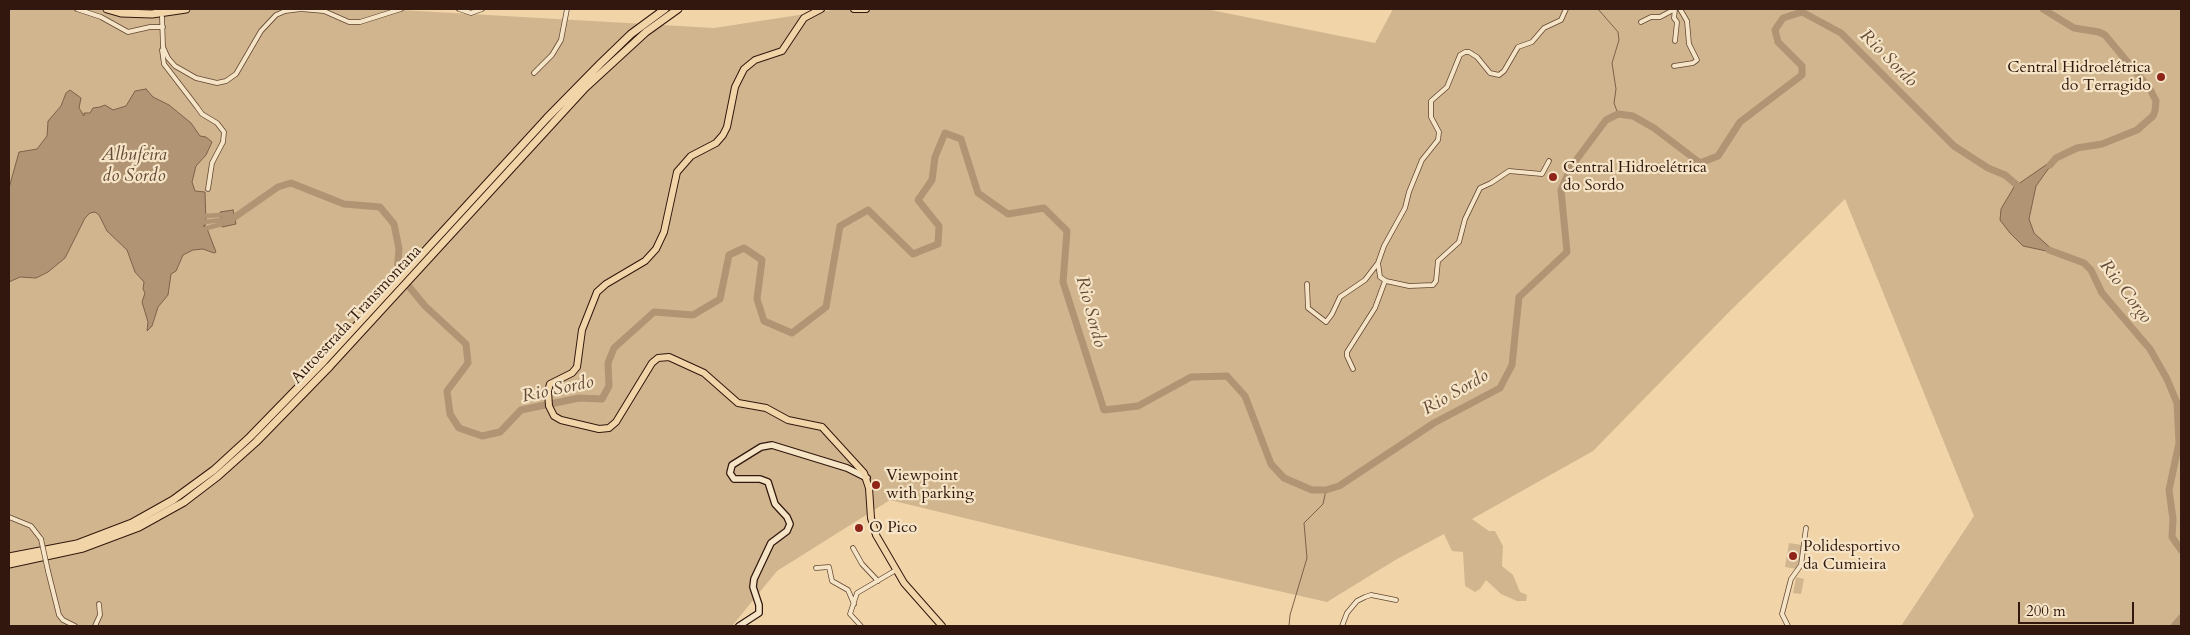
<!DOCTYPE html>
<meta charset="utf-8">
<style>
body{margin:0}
#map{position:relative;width:2190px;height:635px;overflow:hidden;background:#f1d5a9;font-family:Cardo,serif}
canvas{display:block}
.frame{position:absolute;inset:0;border:10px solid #31170d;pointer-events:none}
.scale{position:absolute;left:2018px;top:602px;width:116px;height:22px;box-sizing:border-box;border:2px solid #31170d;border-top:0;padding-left:6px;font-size:15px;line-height:18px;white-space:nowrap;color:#31170d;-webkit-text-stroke:4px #f6e4c7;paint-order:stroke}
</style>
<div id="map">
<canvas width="2190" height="635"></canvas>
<div class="frame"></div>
<div class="scale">200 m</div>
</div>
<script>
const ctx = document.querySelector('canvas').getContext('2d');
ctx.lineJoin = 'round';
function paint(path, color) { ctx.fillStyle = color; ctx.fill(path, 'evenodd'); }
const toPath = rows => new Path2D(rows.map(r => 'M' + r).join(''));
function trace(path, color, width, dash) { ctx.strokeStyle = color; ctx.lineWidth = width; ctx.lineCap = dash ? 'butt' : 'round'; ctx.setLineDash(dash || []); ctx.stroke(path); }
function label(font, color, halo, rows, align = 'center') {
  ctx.font = font + ' Cardo,serif'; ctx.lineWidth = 4.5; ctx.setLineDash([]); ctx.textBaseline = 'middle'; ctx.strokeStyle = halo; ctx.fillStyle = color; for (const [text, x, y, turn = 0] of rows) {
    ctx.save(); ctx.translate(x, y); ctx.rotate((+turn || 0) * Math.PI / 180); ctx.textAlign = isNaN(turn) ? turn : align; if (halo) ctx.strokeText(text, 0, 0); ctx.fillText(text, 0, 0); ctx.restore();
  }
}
const green = toPath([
 [9,9,383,9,714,28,838,9,1206,9,1375,43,1393,9,2181,9,2181,626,1901,626,1974,516,1845,199,1730,311,1593,451,1472,519,1489,531,1495,531,1503,546,1502,566,1513,575,1520,592,1527,595,1526,601,1517,601,1501,594,1486,580,1480,589,1475,592,1465,586,1463,552,1452,551,1444,534,1397,559,1327,602,1080,546,890,500,777,571,732,626,9,626],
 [1789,543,1802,545,1797,569,1785,567],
 [1796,577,1804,579,1801,594,1793,593]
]);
const water = toPath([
 [146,89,153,97,169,105,191,123,200,136,206,137,212,142,206,155,196,166,192,182,195,191,205,192,206,224,203,226,206,226,216,252,214,253,203,249,193,250,183,255,176,271,171,274,168,295,158,307,152,326,147,331,148,322,142,302,145,293,143,289,144,282,135,272,127,250,107,231,99,215,95,212,90,213,85,218,65,258,48,272,36,278,20,277,9,282,9,188,19,152,37,149,47,136,48,121,61,106,66,93,70,90,81,98,79,108,84,116,84,113,90,113,93,108,100,107,105,105,113,110,126,106,135,91,146,89],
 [2056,158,2036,186,2029,219,2034,233,2056,253,2023,246,2010,233,2000,220,2001,209,2014,187,2056,158],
 [233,210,236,224,222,227,220,212,233,210]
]);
const stream = toPath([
 [1598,9,1618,32,1619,40,1612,63,1616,89,1614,103,1618,114],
 [1289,626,1290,615,1307,558,1304,523,1323,504,1326,490]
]);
const canal = toPath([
 [205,216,220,215],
 [205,222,221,220],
 [207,228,222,224]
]);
const river = toPath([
 [2043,9,2074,28,2099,32,2105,35,2150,89,2156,101,2155,111,2153,116,2137,130,2102,144,2077,148,2056,158,2050,165],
 [222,222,235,217,278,187,291,183,344,204,380,207,394,224,399,249,397,272,425,306,466,344,468,363,447,391,450,414,459,428,482,436,500,432,521,410,579,398,602,399,609,386,608,363,614,348,654,312,693,315,720,299,729,255,744,248,762,260,757,299,764,321,792,333,826,307,840,226,868,210,913,254,938,244,939,226,918,200,932,180,935,157,945,133,961,139,978,193,1008,214,1044,208,1067,231,1063,282,1104,410,1138,406,1191,377,1227,376,1245,396,1271,464,1284,478,1312,490,1326,490,1339,486,1434,423,1500,388,1512,365,1519,297,1567,252,1561,190,1571,167,1606,120,1618,114,1633,116,1654,128,1700,163,1718,156,1740,122,1802,75,1802,66,1778,42,1775,30,1783,18,1802,12,1841,33,1954,146,1988,168,2005,175,2024,191],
 [2049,250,2084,263,2091,270,2102,293,2150,349,2167,379,2177,403,2179,443,2169,490,2173,519,2172,537,2181,550],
 [2174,626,2181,618]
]);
const street = toPath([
 [77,9,101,17,128,32,150,27,163,27],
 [459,9,471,13,482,9],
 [1675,9,1674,18,1677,22,1675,41],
 [162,17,163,47,168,58,175,66,196,78,217,83,226,81,236,74,261,31,276,15,285,11,301,9,324,11,349,22,360,22,401,9],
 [1641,22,1651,17,1660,17,1675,9],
 [162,50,164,64,197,107,202,114,217,123,224,132,223,142,212,163,208,189],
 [1674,66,1693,63,1697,60,1689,44,1687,21,1680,9],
 [534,73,552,55,561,40,567,9],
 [1549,161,1542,174,1509,171,1491,183,1480,188,1465,219,1459,242,1438,261,1436,281,1433,285,1409,286,1386,281,1380,277,1378,263,1384,246,1405,208,1409,192,1422,160,1438,140,1439,132,1431,117,1431,101,1447,87,1460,55,1465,52,1469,52,1477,57,1490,73,1499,75,1504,71,1518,47,1532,42,1544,28,1561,20,1566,9],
 [1307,284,1308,308,1326,322,1332,314,1340,297,1365,280,1378,263],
 [1353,369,1347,356,1347,352,1375,308,1385,281],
 [9,517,31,526,41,539],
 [853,548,862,564,878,581],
 [816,568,829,567,832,581,848,590,854,604],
 [48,571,59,615,63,620,75,626],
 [95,626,100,615,99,604],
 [861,626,850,614,857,593,896,570],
 [1342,626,1347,613,1357,601,1365,597,1371,595,1396,600],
 [1788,626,1782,614,1791,579,1801,565,1806,528]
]);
const secondary = toPath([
 [739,626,759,613,759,605,753,587,754,579,771,543,787,531,790,524,787,517,775,504,768,482,760,479,734,479,730,473,732,465,761,447,772,445,847,468,867,478]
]);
const primary = toPath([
 [821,9,804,18,782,51,755,60,744,69,735,87,727,127,723,135,716,143,691,156,677,172,664,232,656,249,645,261,606,284,597,292,582,330,577,367,572,373,550,384,548,391,549,406,554,416,561,420,599,429,609,428,616,422,652,363,658,358,669,357,704,373,738,403,766,408,788,420,822,427,864,473,869,488,871,518,876,535,904,583,942,626],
 [854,9,866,9]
]);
const highway = toPath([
 [107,9,121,13,152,14,186,9],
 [9,557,77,544,132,523,173,500,214,470,250,437,324,361,547,118,601,63,631,34,665,9],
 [9,564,83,548,139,527,184,502,218,476,256,442,330,366,585,88,646,32,678,9]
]);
const streetBridge = toPath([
 [41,539,48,571]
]);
const markers = [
 [2161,77,5,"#8f2418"],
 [1553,177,5,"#8f2418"],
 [876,485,5,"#8f2418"],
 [859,528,5,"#8f2418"],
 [1793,556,5,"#8f2418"]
];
const poiNames = [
 ["Central Hidroelétrica",2151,68,"right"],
 ["do Terragido",2151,86,"right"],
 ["Central Hidroelétrica",1563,168],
 ["do Sordo",1563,186],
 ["Viewpoint",886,476],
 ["with parking",886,494],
 ["O Pico",869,528],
 ["Polidesportivo",1803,547],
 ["da Cumieira",1803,565]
];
const streetNames = [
 ["Autoestrada Transmontana",357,315,-47]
];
const waterNames = [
 ["Rio Sordo",1888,59,45],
 ["Albufeira",134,156],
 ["do Sordo",134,177],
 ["Rio Corgo",2125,292,53],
 ["Rio Sordo",1090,312,75],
 ["Rio Sordo",558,390,-12],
 ["Rio Sordo",1456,393,-30]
];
paint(green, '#d0b58e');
paint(water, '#b09474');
trace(water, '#7d624b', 1);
trace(stream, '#7d624b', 1);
trace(canal, '#b09474', 4.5);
trace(river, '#b09474', 7);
trace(street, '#614634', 5.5);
trace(secondary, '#31170d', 8);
trace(primary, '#31170d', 8);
trace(highway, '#31170d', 9);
trace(street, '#f6e4c7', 4);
trace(secondary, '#f6e4c7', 5.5);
trace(primary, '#f1d5a9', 6);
trace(highway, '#f1d5a9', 7);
trace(streetBridge, '#614634', 5.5, []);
trace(streetBridge, '#f6e4c7', 4);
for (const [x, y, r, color] of markers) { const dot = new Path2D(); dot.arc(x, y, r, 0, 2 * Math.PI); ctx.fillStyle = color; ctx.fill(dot); trace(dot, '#f6e4c7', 2); }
label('16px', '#31170d', '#f6e4c7', poiNames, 'left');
label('16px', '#31170d', '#f6e4c7', streetNames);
label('italic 18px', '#644936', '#f6e4c7', waterNames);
</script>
